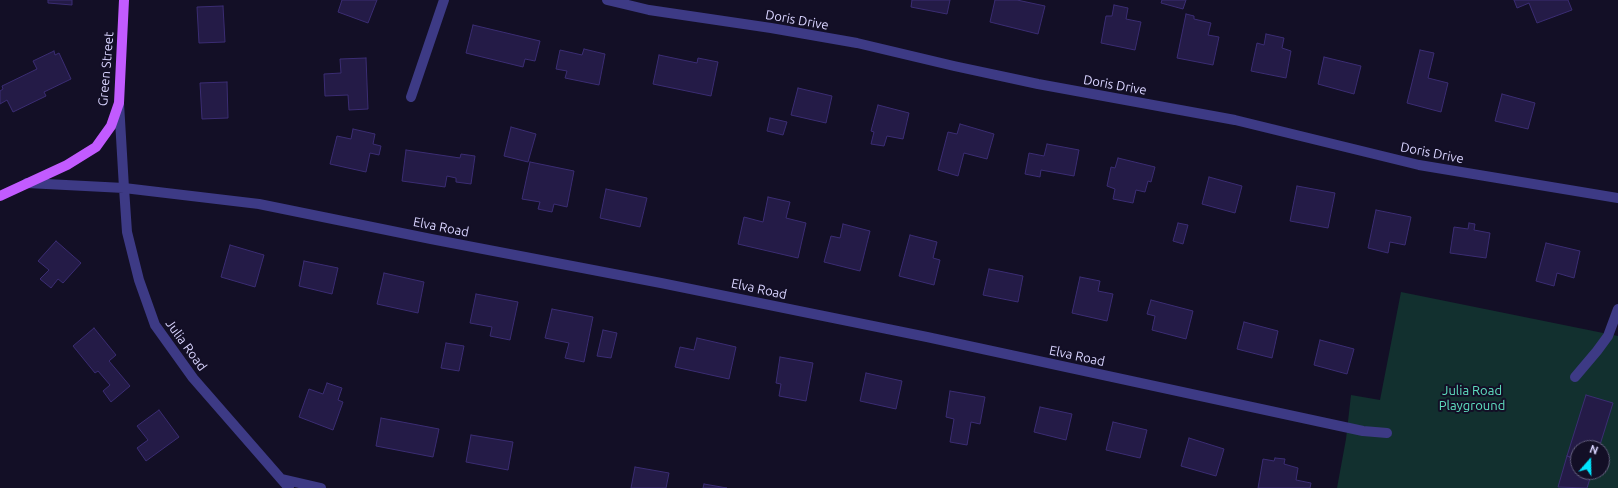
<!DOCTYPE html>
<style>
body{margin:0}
#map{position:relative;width:1618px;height:488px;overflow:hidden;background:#130f26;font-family:Ubuntu,sans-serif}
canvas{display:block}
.north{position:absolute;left:1570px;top:440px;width:40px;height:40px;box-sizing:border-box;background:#130f26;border:1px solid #625e7d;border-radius:50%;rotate:20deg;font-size:11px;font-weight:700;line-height:16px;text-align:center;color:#d9d4ff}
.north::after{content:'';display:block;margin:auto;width:14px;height:18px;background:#00e5ff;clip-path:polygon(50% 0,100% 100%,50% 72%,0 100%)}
</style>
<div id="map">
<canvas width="1618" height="488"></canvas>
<div class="north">N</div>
</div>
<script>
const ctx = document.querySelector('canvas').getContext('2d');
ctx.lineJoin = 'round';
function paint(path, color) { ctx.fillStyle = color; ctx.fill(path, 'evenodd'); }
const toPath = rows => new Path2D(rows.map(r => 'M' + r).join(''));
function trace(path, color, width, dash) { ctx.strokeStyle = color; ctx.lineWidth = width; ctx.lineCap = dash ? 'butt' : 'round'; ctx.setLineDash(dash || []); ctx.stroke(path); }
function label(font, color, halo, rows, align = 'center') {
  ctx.font = font + ' Ubuntu,sans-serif'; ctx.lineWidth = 4; ctx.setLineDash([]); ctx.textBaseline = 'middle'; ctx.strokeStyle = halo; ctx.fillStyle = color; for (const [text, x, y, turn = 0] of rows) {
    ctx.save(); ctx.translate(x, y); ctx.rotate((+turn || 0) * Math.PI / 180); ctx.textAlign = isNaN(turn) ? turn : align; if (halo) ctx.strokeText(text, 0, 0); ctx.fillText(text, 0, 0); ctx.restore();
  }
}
const green = toPath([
 [1401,292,1618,336,1618,488,1337,488,1346,439,1351,395,1380,400],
 [1578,448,1602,448,1602,472,1578,472]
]);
const building = toPath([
 [48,0,72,0,72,5,48,3,48,0],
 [342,0,377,0,368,23,338,12,342,0],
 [912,0,950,0,947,14,911,7,912,0],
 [995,0,1017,0,1045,6,1038,34,990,22,995,0],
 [1162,0,1186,0,1183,9,1161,3,1162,0],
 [1514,0,1568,0,1572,10,1537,23,1529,3,1517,8,1514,0],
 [1114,5,1128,8,1126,19,1141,22,1135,50,1101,43,1106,16,1112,16,1114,5],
 [223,6,225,42,199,43,197,7,223,6],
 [1186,14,1194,16,1194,19,1211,23,1208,35,1219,37,1213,65,1177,58,1186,14],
 [473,25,540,41,535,61,525,59,523,67,466,53,473,25],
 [1266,34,1284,38,1282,48,1291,51,1286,78,1251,71,1257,43,1264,45,1266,34],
 [584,49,605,54,599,85,565,78,567,71,556,69,560,50,582,55,584,49],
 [1420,50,1434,53,1428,78,1448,83,1441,112,1407,103,1420,50],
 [54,51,55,55,59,53,71,79,44,92,46,96,13,112,7,100,0,104,0,91,3,89,2,86,37,69,33,61,54,51],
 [659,55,697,63,698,58,718,62,711,96,653,84,659,55],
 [1324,57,1361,66,1354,94,1318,84,1324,57],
 [366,58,368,109,349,110,348,95,325,96,324,74,341,73,340,59,366,58],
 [227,82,228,118,202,119,200,83,227,82],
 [798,88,832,96,826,123,791,115,798,88],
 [1502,94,1535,103,1528,129,1495,121,1502,94],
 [878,105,909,113,903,139,887,136,884,146,871,144,874,132,871,131,878,105],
 [770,118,787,122,783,135,767,131,770,118],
 [960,124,994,134,987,159,964,153,958,176,938,170,948,132,957,134,960,124],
 [511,127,536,134,528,162,504,156,511,127],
 [353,129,375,134,373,144,381,146,379,155,370,153,366,172,330,164,337,136,351,139,353,129],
 [1047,144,1079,150,1074,176,1041,170,1040,177,1025,174,1029,153,1044,156,1047,144],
 [406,150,460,158,461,154,475,156,471,184,456,182,456,178,447,176,445,187,402,181,406,150],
 [1118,158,1155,167,1151,182,1148,181,1145,192,1136,190,1133,203,1113,199,1115,189,1107,186,1111,167,1115,168,1118,158],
 [530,162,574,171,567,207,554,204,552,212,538,209,540,202,522,199,530,162],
 [1209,177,1242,186,1235,213,1202,204,1209,177],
 [1297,186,1335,193,1328,228,1290,221,1297,186],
 [606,189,647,198,640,227,600,218,606,189],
 [768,197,790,202,786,218,806,223,798,258,738,244,744,217,763,222,768,197],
 [1376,210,1411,217,1405,245,1390,242,1388,253,1368,248,1376,210],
 [1178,223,1188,225,1183,244,1173,241,1178,223],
 [1469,223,1475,224,1474,230,1490,233,1486,258,1450,253,1454,227,1468,229,1469,223],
 [843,224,870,231,860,271,824,262,831,236,840,238,843,224],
 [910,235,937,242,933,258,940,260,934,285,899,276,910,235],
 [56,241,81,263,63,283,58,279,51,288,40,279,49,270,38,261,56,241],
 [1546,243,1580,251,1574,278,1557,273,1554,286,1536,281,1546,243],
 [230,245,264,255,255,287,221,277,230,245],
 [304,261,338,268,332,294,299,286,304,261],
 [989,269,1023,276,1018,302,983,295,989,269],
 [384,273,424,282,418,313,377,304,384,273],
 [1080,277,1100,281,1098,291,1113,294,1107,321,1072,313,1080,277],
 [476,294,518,302,510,340,490,336,492,327,470,323,476,294],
 [1151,300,1193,311,1186,339,1152,330,1155,316,1147,314,1151,300],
 [552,309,593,317,584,362,565,358,569,343,545,338,552,309],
 [1244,322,1278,331,1272,358,1237,349,1244,322],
 [94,328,116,355,109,361,130,386,111,402,103,391,110,385,98,371,95,373,73,346,94,328],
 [603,330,617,333,611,358,597,356,603,330],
 [697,338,736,347,729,379,675,367,680,347,694,350,697,338],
 [1320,340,1354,349,1347,374,1314,365,1320,340],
 [446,343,464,346,459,371,441,368,446,343],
 [780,357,813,363,806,401,779,396,781,384,776,383,780,357],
 [866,373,902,381,896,409,860,401,866,373],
 [327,383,342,388,338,400,343,402,333,430,299,417,309,389,323,394,327,383],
 [950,391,985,397,980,424,971,422,967,445,950,442,954,419,946,417,950,391],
 [1586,395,1613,403,1599,448,1578,448,1578,460,1567,456,1586,395],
 [1040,407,1072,414,1066,440,1034,432,1040,407],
 [159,410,179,437,146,461,137,448,148,440,137,426,159,410],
 [381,418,439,429,433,457,376,446,381,418],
 [1113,422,1147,430,1140,458,1106,450,1113,422],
 [471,435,513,442,508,470,466,462,471,435],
 [1189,438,1224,449,1216,476,1181,466,1189,438],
 [1567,456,1578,460,1578,472,1592,472,1587,488,1558,487,1567,456],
 [1275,458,1285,459,1284,464,1298,468,1296,480,1311,483,1310,488,1258,488,1263,459,1274,461,1275,458],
 [635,467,669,473,666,488,631,488,635,467],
 [704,484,727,488,703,488,704,484]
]);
const minor = toPath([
 [607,0,649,10,771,28,857,43,954,66,1038,84,1235,120,1419,165,1618,198],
 [411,97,444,0],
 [119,103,124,188,259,204,431,239,661,283,927,337,1363,431,1387,433],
 [27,183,124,188,127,232,139,280,155,325,193,378,289,488],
 [1575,377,1597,351,1608,336,1618,309],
 [282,479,321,488]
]);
const major = toPath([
 [0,196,67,165,96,147,111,126,119,103,124,0]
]);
const streetNames = [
 ["Doris Drive",797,20,10],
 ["Green Street",106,69,-85],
 ["Doris Drive",1115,85,10],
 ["Doris Drive",1432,153,11],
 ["Elva Road",441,227,11],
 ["Elva Road",759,289,12],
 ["Julia Road",186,345,54],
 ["Elva Road",1077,356,12]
];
const parkNames = [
 ["Julia Road",1472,391],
 ["Playground",1472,406]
];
paint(green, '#12302f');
paint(building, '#241b47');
trace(building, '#3b2d73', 1);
trace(minor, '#3d3a85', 10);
trace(major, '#c25bff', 10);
label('13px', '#d9d4ff', '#130f26', streetNames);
label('13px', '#5fe0c0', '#130f26', parkNames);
</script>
